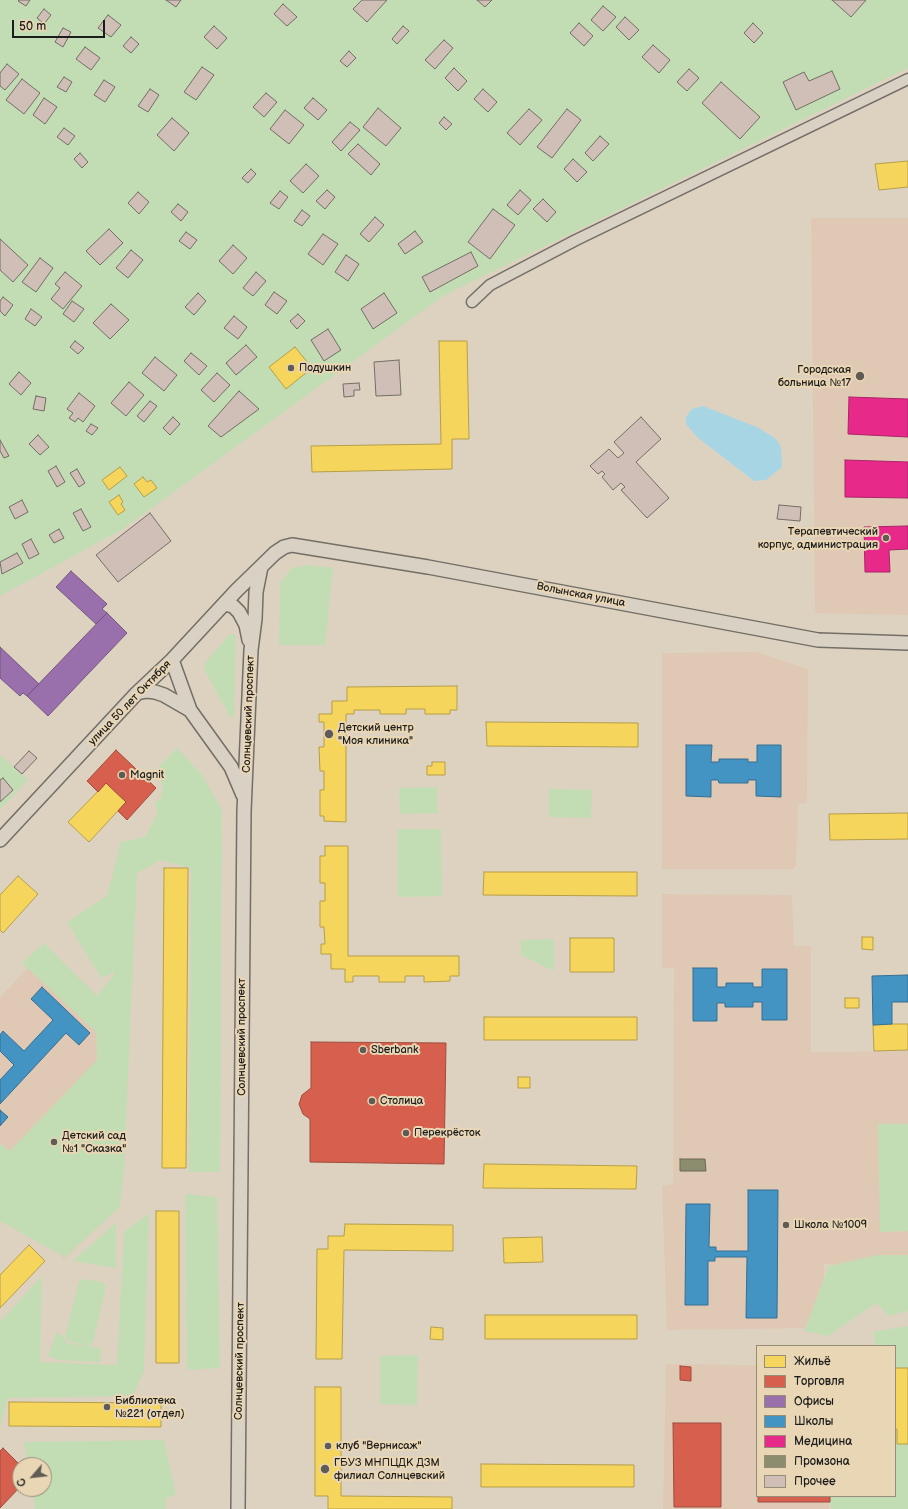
<!DOCTYPE html>
<meta charset="utf-8">
<style>
body{margin:0}
#map{position:relative;width:908px;height:1509px;overflow:hidden;background:#ddd2c0;font-family:"Balsamiq Sans",sans-serif}
canvas{display:block}
.legend{position:absolute;left:756px;top:1345px;width:140px;height:152px;box-sizing:border-box;background:#e9d6b4;border:1px solid #978c77;margin:0;padding:5px 7px;list-style:none;font-size:12px;color:#1c1c1c}
.legend li{display:flex;align-items:center;gap:8px;height:20px}
.legend b{width:20px;border:1px solid #978c77}
.north{position:absolute;left:12px;top:1457px;width:40px;height:40px;box-sizing:border-box;background:#e9d6b4;border:1px solid #978c77;border-radius:50%;rotate:242deg;font-size:11px;font-weight:700;line-height:16px;text-align:center;color:#1c1c1c}
.north::after{content:'';display:block;margin:auto;width:14px;height:18px;background:#605c55;clip-path:polygon(50% 0,100% 100%,50% 72%,0 100%)}
.scale{position:absolute;left:12px;top:20px;width:93px;height:18px;box-sizing:border-box;border:2px solid #1c1c1c;border-top:0;padding-left:5px;font-size:12px;line-height:14px;white-space:nowrap;color:#1c1c1c;-webkit-text-stroke:3px #e9d6b4;paint-order:stroke}
</style>
<div id="map">
<canvas width="908" height="1509"></canvas>
<ul class="legend">
<li><b style="height:11px;background:#f6d55c"></b>Жильё</li>
<li><b style="height:11px;background:#d6604d"></b>Торговля</li>
<li><b style="height:11px;background:#9970ab"></b>Офисы</li>
<li><b style="height:11px;background:#4393c3"></b>Школы</li>
<li><b style="height:11px;background:#e7298a"></b>Медицина</li>
<li><b style="height:11px;background:#8c8c6e"></b>Промзона</li>
<li><b style="height:11px;background:#d0bfb7"></b>Прочее</li>
</ul>
<div class="north">С</div>
<div class="scale">50 m</div>
</div>
<script>
const ctx = document.querySelector('canvas').getContext('2d');
ctx.lineJoin = 'round';
function paint(path, color) { ctx.fillStyle = color; ctx.fill(path, 'evenodd'); }
const toPath = rows => new Path2D(rows.map(r => 'M' + r).join(''));
function trace(path, color, width, dash) { ctx.strokeStyle = color; ctx.lineWidth = width; ctx.lineCap = dash ? 'butt' : 'round'; ctx.setLineDash(dash || []); ctx.stroke(path); }
function label(font, color, halo, rows, align = 'center') {
  ctx.font = font + ' "Balsamiq Sans",sans-serif'; ctx.lineWidth = 4; ctx.setLineDash([]); ctx.textBaseline = 'middle'; ctx.strokeStyle = halo; ctx.fillStyle = color; for (const [text, x, y, turn = 0] of rows) {
    ctx.save(); ctx.translate(x, y); ctx.rotate((+turn || 0) * Math.PI / 180); ctx.textAlign = isNaN(turn) ? turn : align; if (halo) ctx.strokeText(text, 0, 0); ctx.fillText(text, 0, 0); ctx.restore();
  }
}
const built = toPath([
 [811,218,908,218,908,615,815,613],
 [757,652,808,669,807,803,798,804,796,866,793,869,662,869,662,653],
 [662,894,792,895,794,946,811,946,811,1052,908,1051,908,1266,824,1264,823,1328,667,1330,662,1186,673,1184,674,968,662,968],
 [47,948,108,1007,108,1217,64,1259,0,1195,0,997],
 [666,1364,757,1365,757,1496,829,1496,829,1509,663,1509]
]);
const green = toPath([
 [0,0,908,0,908,68,443,296,123,529,0,596],
 [307,565,333,568,325,645,279,645,280,583,292,568],
 [234,634,236,636,234,716,230,717,204,669,204,664,229,635],
 [177,748,202,775,222,810,220,1172,189,1172,191,868,161,860,137,873,124,1169,120,1207,65,1257,0,1221,0,1144,10,1151,97,1060,96,1032,22,963,44,943,97,996,114,975,113,964,113,973,101,978,67,922,107,896,121,842,145,837,158,812,154,804,161,798,163,784,155,771],
 [0,755,28,780,0,809],
 [437,787,437,813,400,814,399,788],
 [549,789,592,790,591,818,549,817],
 [398,829,441,829,442,896,398,897],
 [554,939,554,971,521,955,521,940],
 [878,1124,908,1124,908,1231,880,1232],
 [185,1194,217,1197,220,1368,187,1370],
 [149,1213,144,1371,133,1396,7,1398,0,1427,0,1322,42,1276,40,1362,117,1365,124,1232],
 [116,1223,116,1268,73,1261,112,1226],
 [878,1255,908,1255,908,1311,889,1316,876,1303,828,1336,804,1331,829,1266],
 [83,1279,103,1282,106,1287,93,1342,88,1346,68,1341,65,1336,79,1281],
 [908,1326,908,1509,833,1509,830,1505,830,1496,895,1496,895,1346,876,1346,873,1332],
 [57,1332,63,1336,66,1343,101,1348,100,1362,59,1360,48,1356],
 [418,1355,417,1405,380,1404,380,1356],
 [164,1440,176,1494,166,1499,166,1509,35,1509,32,1489,44,1489,44,1465,28,1465,24,1442]
]);
const water = toPath([
 [703,406,759,428,776,439,781,447,782,467,766,480,754,481,697,437,686,424,686,417,692,409]
]);
const homes = toPath([
 [908,161,908,187,879,190,875,164,908,161],
 [439,341,467,341,469,439,452,439,452,469,312,472,311,446,441,444,439,341],
 [295,347,312,368,286,389,269,367,295,347],
 [120,467,127,476,109,490,102,480,120,467],
 [143,477,147,482,151,480,157,488,144,497,134,484,143,477],
 [119,495,123,502,121,504,125,510,118,515,109,502,119,495],
 [457,686,457,710,450,710,450,714,425,714,425,709,406,709,406,714,380,714,380,710,354,710,354,714,346,714,346,822,324,821,324,816,320,816,320,790,324,790,324,771,320,771,319,747,324,747,324,722,319,722,319,714,332,714,332,701,347,701,347,687,457,686],
 [486,722,638,723,638,747,487,746,486,722],
 [432,762,445,762,445,775,427,775,427,766,432,766,432,762],
 [106,783,126,802,89,842,68,822,106,783],
 [908,813,908,839,830,840,829,814,908,813],
 [325,846,348,846,348,956,459,956,459,976,450,976,450,981,424,982,424,976,405,976,405,982,379,982,379,976,353,976,353,982,345,982,345,969,331,969,331,954,321,954,321,944,325,944,324,927,320,927,320,901,325,901,325,883,320,883,320,856,325,856,325,846],
 [164,868,188,868,186,1168,162,1168,164,868],
 [484,872,637,872,637,896,483,895,484,872],
 [18,876,38,894,3,933,0,930,0,895,18,876],
 [862,937,873,937,873,950,862,949,862,937],
 [570,938,614,938,614,972,570,972,570,938],
 [845,998,859,998,859,1008,845,1008,845,998],
 [484,1017,637,1017,637,1040,484,1040,484,1017],
 [892,1024,908,1024,908,1050,874,1051,873,1025,892,1024],
 [518,1077,530,1077,530,1088,518,1088,518,1077],
 [484,1164,637,1166,636,1189,483,1188,484,1164],
 [156,1211,179,1211,179,1363,156,1363,156,1211],
 [345,1224,453,1225,453,1251,344,1250,342,1359,316,1359,317,1249,328,1249,328,1236,344,1236,345,1224],
 [542,1237,543,1262,504,1263,503,1238,542,1237],
 [29,1245,45,1261,0,1308,0,1275,29,1245],
 [485,1315,637,1315,637,1339,485,1339,485,1315],
 [431,1327,443,1328,443,1340,430,1339,431,1327],
 [895,1368,908,1368,908,1444,897,1444,897,1429,895,1429,895,1368],
 [315,1387,341,1387,341,1496,452,1497,452,1509,328,1509,328,1496,315,1496,315,1387],
 [9,1402,161,1403,161,1427,9,1426,9,1402],
 [481,1464,634,1465,634,1487,481,1487,481,1464]
]);
const shops = toPath([
 [116,750,156,788,127,820,118,811,126,802,106,783,98,792,87,781,116,750],
 [311,1042,446,1043,444,1164,310,1162,310,1119,303,1114,299,1104,302,1095,311,1088,311,1042],
 [680,1366,691,1367,691,1381,680,1380,680,1366],
 [673,1423,721,1423,721,1507,674,1507,673,1423],
 [3,1448,20,1465,14,1470,20,1476,20,1487,0,1508,0,1451,3,1448],
 [758,1496,830,1496,830,1502,758,1502,758,1496]
]);
const offices = toPath([
 [71,571,107,604,102,609,107,613,96,624,56,587,71,571],
 [107,613,127,633,48,716,27,696,107,613],
 [0,647,39,684,27,696,23,693,20,696,0,678,0,647]
]);
const schools = toPath([
 [686,745,712,745,711,762,719,762,719,759,748,759,748,762,757,762,757,745,781,745,781,797,756,796,756,780,748,780,748,783,719,783,718,780,711,780,711,797,686,796,686,745],
 [693,968,717,968,717,987,726,987,726,983,753,983,753,987,762,987,762,969,787,969,787,1020,762,1020,762,1002,753,1002,753,1007,725,1007,725,1003,717,1003,717,1021,693,1021,693,968],
 [908,975,908,1002,892,1002,892,1024,873,1025,872,976,908,975],
 [42,987,90,1033,79,1045,66,1033,0,1104,0,1080,14,1065,0,1051,0,1035,3,1031,24,1051,53,1020,31,999,42,987],
 [0,1110,8,1117,0,1126,0,1110],
 [748,1190,778,1190,777,1318,746,1318,747,1257,715,1257,715,1261,708,1261,708,1305,685,1305,686,1204,710,1204,709,1247,716,1247,716,1251,748,1251,748,1190]
]);
const health = toPath([
 [849,397,908,399,908,437,848,434,849,397],
 [845,460,908,462,908,498,845,497,845,460],
 [908,526,908,549,889,550,890,572,865,572,864,527,908,526]
]);
const industry = toPath([
 [680,1159,705,1159,706,1171,680,1171,680,1159]
]);
const building = toPath([
 [19,0,30,0,26,6,18,1,19,0],
 [166,0,181,0,176,7,166,0],
 [362,0,387,0,367,22,353,9,362,0],
 [477,0,492,0,485,7,477,0],
 [832,0,866,0,851,17,832,0],
 [283,4,297,17,287,26,274,14,283,4],
 [603,6,616,17,603,31,591,20,603,6],
 [44,9,51,15,44,24,37,18,44,9],
 [108,15,121,25,111,37,98,28,108,15],
 [625,17,639,30,629,40,616,27,625,17],
 [579,23,593,36,584,46,570,33,579,23],
 [753,23,763,33,754,43,744,33,753,23],
 [214,26,227,38,217,49,204,37,214,26],
 [403,26,409,31,397,44,392,39,403,26],
 [63,28,71,32,63,47,55,42,63,28],
 [131,37,139,44,131,53,123,46,131,37],
 [444,40,453,48,435,69,425,60,444,40],
 [653,45,670,60,659,73,642,57,653,45],
 [85,47,100,58,91,70,76,59,85,47],
 [349,51,356,58,347,67,340,61,349,51],
 [7,64,19,74,5,90,0,86,0,73,7,64],
 [202,67,214,75,196,100,184,92,202,67],
 [454,68,467,81,458,91,445,78,454,68],
 [689,69,699,78,687,91,677,82,689,69],
 [832,71,840,89,796,110,783,82,804,72,809,81,832,71],
 [64,77,72,82,66,92,57,87,64,77],
 [22,79,40,93,24,114,6,100,22,79],
 [104,80,115,87,105,102,94,95,104,80],
 [721,82,760,117,740,139,702,103,721,82],
 [150,89,159,95,148,112,138,106,150,89],
 [483,89,497,102,488,112,474,99,483,89],
 [266,93,277,102,264,117,253,107,266,93],
 [44,98,57,107,45,124,33,115,44,98],
 [313,98,327,110,318,120,304,108,313,98],
 [378,108,401,128,386,146,363,127,378,108],
 [529,109,542,120,520,145,507,133,529,109],
 [567,109,581,120,552,158,537,147,567,109],
 [285,110,304,125,289,144,270,129,285,110],
 [444,117,452,124,446,130,439,123,444,117],
 [172,118,189,133,174,151,157,135,172,118],
 [350,122,360,130,341,151,332,142,350,122],
 [64,128,75,136,68,145,57,137,64,128],
 [600,136,609,144,593,161,585,153,600,136],
 [358,144,380,164,371,175,348,154,358,144],
 [80,153,88,162,82,168,74,159,80,153],
 [573,159,587,172,577,182,564,169,573,159],
 [306,164,319,176,303,193,290,181,306,164],
 [251,169,256,174,248,183,242,178,251,169],
 [327,190,335,197,325,209,316,201,327,190],
 [520,190,531,200,518,215,507,205,520,190],
 [280,191,288,197,279,209,270,203,280,191],
 [138,192,149,202,139,214,128,203,138,192],
 [543,199,556,212,547,222,533,209,543,199],
 [178,204,188,212,181,221,171,212,178,204],
 [493,209,515,225,490,259,468,242,493,209],
 [302,210,310,216,302,226,294,221,302,210],
 [375,217,384,225,369,242,360,234,375,217],
 [109,229,123,243,100,265,86,251,109,229],
 [415,231,423,242,405,254,398,244,415,231],
 [186,232,197,240,190,249,179,241,186,232],
 [323,234,338,244,323,265,308,254,323,234],
 [0,239,28,265,13,282,0,270,0,239],
 [233,245,247,258,233,274,219,261,233,245],
 [131,250,143,260,128,278,116,268,131,250],
 [471,252,478,266,430,292,422,277,471,252],
 [346,255,359,264,348,281,335,272,346,255],
 [40,258,53,268,36,292,22,282,40,258],
 [65,272,82,286,63,309,51,299,60,288,55,284,65,272],
 [256,272,266,281,253,296,243,288,256,272],
 [274,292,287,301,277,314,265,305,274,292],
 [198,293,206,301,194,315,185,307,198,293],
 [384,293,397,313,373,329,361,309,384,293],
 [3,297,13,305,5,316,0,311,0,301,3,297],
 [72,301,84,309,74,322,63,314,72,301],
 [111,304,129,320,110,339,93,323,111,304],
 [31,309,42,317,35,326,25,319,31,309],
 [298,314,305,321,297,329,290,321,298,314],
 [234,316,247,327,238,339,224,328,234,316],
 [328,329,341,350,324,361,311,340,328,329],
 [75,341,84,348,78,354,70,347,75,341],
 [246,345,257,357,236,375,226,363,246,345],
 [191,353,207,366,199,375,184,361,191,353],
 [155,357,177,375,164,391,142,373,155,357],
 [399,360,401,395,376,396,374,362,399,360],
 [19,372,31,383,21,395,9,384,19,372],
 [217,373,230,385,214,402,201,390,217,373],
 [129,382,144,395,126,416,111,403,129,382],
 [359,383,360,390,354,390,354,396,344,397,343,384,359,383],
 [239,391,259,409,221,437,208,426,239,391],
 [79,393,95,406,83,422,78,418,75,422,69,418,73,413,67,409,79,393],
 [36,396,46,398,44,411,33,409,36,396],
 [150,401,157,406,144,422,137,416,150,401],
 [173,417,180,424,170,435,163,428,173,417],
 [641,417,661,439,636,462,669,498,647,518,621,490,625,487,621,483,613,490,602,477,605,474,602,471,598,474,590,466,609,449,618,458,624,453,614,442,641,417],
 [91,424,98,428,92,435,86,431,91,424],
 [38,435,49,447,40,455,29,444,38,435],
 [0,440,9,456,4,458,0,451,0,440],
 [56,466,65,482,57,487,48,471,56,466],
 [77,469,85,483,79,487,70,473,77,469],
 [22,500,28,512,15,519,9,507,22,500],
 [779,505,801,507,800,521,777,519,779,505],
 [81,509,91,527,83,531,73,513,81,509],
 [150,513,171,541,118,582,96,555,150,513],
 [59,529,64,538,54,543,49,535,59,529],
 [31,539,39,554,29,559,22,544,31,539],
 [17,553,23,563,2,574,0,562,17,553],
 [29,751,37,758,22,774,14,767,29,751],
 [3,778,13,790,0,802,0,780,3,778]
]);
const street = toPath([
 [472,302,490,285,576,240,908,79]
]);
const secondary = toPath([
 [224,604,233,606,239,612,246,625,249,640],
 [172,660,190,710,231,767,243,795],
 [137,693,147,691,155,692,164,695,190,710],
 [0,840,137,693,172,660,236,591,275,553,284,547,292,545,428,567,818,640,908,643],
 [238,1509,244,811,251,650,255,619,256,592,261,567]
]);
const markers = [
 [291,368,4,"#605c55"],
 [860,376,5,"#605c55"],
 [886,538,4,"#605c55"],
 [329,734,5,"#605c55"],
 [122,775,4,"#605c55"],
 [363,1050,4,"#605c55"],
 [372,1101,4,"#605c55"],
 [406,1133,4,"#605c55"],
 [54,1142,4,"#605c55"],
 [786,1225,4,"#605c55"],
 [107,1407,4,"#605c55"],
 [328,1446,4,"#605c55"],
 [325,1469,5,"#605c55"]
];
const poiNames = [
 ["Подушкин",299,368],
 ["Городская",851,370,"right"],
 ["больница №17",851,383,"right"],
 ["Терапевтический",878,532,"right"],
 ["корпус, администрация",878,545,"right"],
 ["Детский центр",338,728],
 ["\"Моя клиника\"",338,741],
 ["Magnit",130,775],
 ["Sberbank",371,1050],
 ["Столица",380,1101],
 ["Перекрёсток",414,1133],
 ["Детский сад",62,1136],
 ["№1 \"Сказка\"",62,1149],
 ["Школа №1009",794,1225],
 ["Библиотека",115,1401],
 ["№221 (отдел)",115,1414],
 ["клуб \"Вернисаж\"",336,1446],
 ["ГБУЗ МНПЦДК ДЗМ",334,1463],
 ["филиал Солнцевский",334,1476]
];
const streetNames = [
 ["Волынская улица",581,595,11],
 ["улица 50 лет Октября",130,703,-46],
 ["Солнцевский проспект",249,714,-88],
 ["Солнцевский проспект",242,1037,-90],
 ["Солнцевский проспект",240,1361,-89]
];
paint(built, '#dfc9b4');
paint(green, '#c2ddb4');
paint(water, '#a8d5e4');
paint(homes, '#f6d55c');
trace(homes, '#b59e49', 1);
paint(shops, '#d6604d');
trace(shops, '#9e4c3e', 1);
paint(offices, '#9970ab');
trace(offices, '#745780', 1);
paint(schools, '#4393c3');
trace(schools, '#376f91', 1);
paint(health, '#e7298a');
trace(health, '#aa2569', 1);
paint(industry, '#8c8c6e');
trace(industry, '#6a6a55', 1);
paint(building, '#d0bfb7');
trace(building, '#736e66', 1);
trace(street, '#736e66', 13);
trace(secondary, '#736e66', 16);
trace(street, '#d9d1c4', 10);
trace(secondary, '#d9d1c4', 13);
for (const [x, y, r, color] of markers) { const dot = new Path2D(); dot.arc(x, y, r, 0, 2 * Math.PI); ctx.fillStyle = color; ctx.fill(dot); trace(dot, '#e9d6b4', 1.5); }
label('11px', '#1c1c1c', '#e9d6b4', poiNames, 'left');
label('11px', '#1c1c1c', '#e9d6b4', streetNames);
</script>
